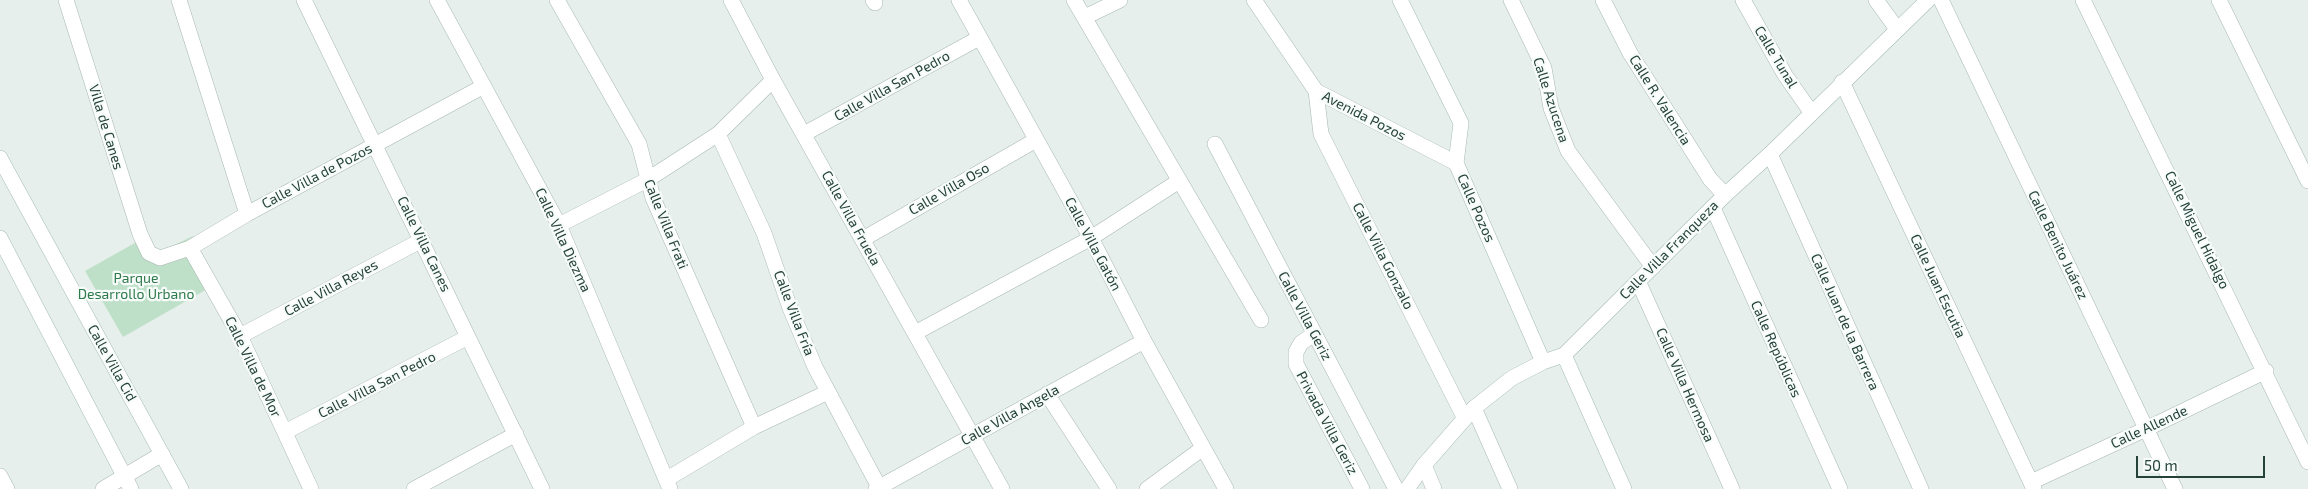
<!DOCTYPE html>
<meta charset="utf-8">
<style>
body{margin:0}
#map{position:relative;width:2308px;height:489px;overflow:hidden;background:#e6efeb;font-family:"Exo 2",sans-serif}
canvas{display:block}
.scale{position:absolute;left:2136px;top:456px;width:129px;height:22px;box-sizing:border-box;border:2px solid #24423a;border-top:0;padding-left:6px;font-size:15px;line-height:18px;white-space:nowrap;color:#24423a;-webkit-text-stroke:4px #f7fbf9;paint-order:stroke}
</style>
<div id="map">
<canvas width="2308" height="489"></canvas>
<div class="scale">50 m</div>
</div>
<script>
const ctx = document.querySelector('canvas').getContext('2d');
ctx.lineJoin = 'round';
function paint(path, color) { ctx.fillStyle = color; ctx.fill(path, 'evenodd'); }
const toPath = rows => new Path2D(rows.map(r => 'M' + r).join(''));
function trace(path, color, width, dash) { ctx.strokeStyle = color; ctx.lineWidth = width; ctx.lineCap = dash ? 'butt' : 'round'; ctx.setLineDash(dash || []); ctx.stroke(path); }
function label(font, color, halo, rows, align = 'center') {
  ctx.font = font + ' "Exo 2",sans-serif'; ctx.lineWidth = 4.5; ctx.setLineDash([]); ctx.textBaseline = 'middle'; ctx.strokeStyle = halo; ctx.fillStyle = color; for (const [text, x, y, turn = 0] of rows) {
    ctx.save(); ctx.translate(x, y); ctx.rotate((+turn || 0) * Math.PI / 180); ctx.textAlign = isNaN(turn) ? turn : align; if (halo) ctx.strokeText(text, 0, 0); ctx.fillText(text, 0, 0); ctx.restore();
  }
}
const green = toPath([
 [149,235,156,254,193,236,216,284,123,337,85,271]
]);
const street = toPath([
 [66,0,140,234,149,253,160,258,190,248,247,214,484,86],
 [179,0,247,214],
 [304,0,542,489],
 [437,0,559,225,670,489],
 [557,0,639,144,653,198,754,427],
 [731,0,773,80,1002,489],
 [873,0,875,3],
 [959,0,1091,238,1144,341,1226,489],
 [1074,0,1261,320],
 [1254,0,1316,91,1456,163],
 [1511,0,1544,68,1551,108,1568,151,1653,267],
 [1603,0,1630,53,1710,179,1725,195],
 [1743,0,1785,75,1811,112],
 [1876,0,1897,29],
 [1941,0,2175,489],
 [2083,0,2308,462],
 [2219,0,2308,181],
 [1085,17,1120,0],
 [1842,82,2034,489],
 [1316,91,1321,134,1464,417],
 [718,134,764,233,790,308,815,367,879,487],
 [804,134,979,38],
 [1215,144,1396,489],
 [1770,154,1921,489],
 [1713,208,1840,489],
 [559,225,647,180,718,134,773,80],
 [863,239,1036,140],
 [190,248,240,336,311,489],
 [1638,281,1732,489],
 [915,333,1091,238,1179,181],
 [1314,334,1301,343,1296,352,1296,364,1362,489],
 [240,336,422,240],
 [1047,394,1109,489],
 [1474,408,1510,489],
 [285,432,468,337],
 [1424,465,1434,489],
 [0,476,7,489],
 [667,479,754,427,828,392],
 [2031,482,2146,429,2266,371],
 [103,489,162,454],
 [414,489,516,434],
 [876,489,1144,341],
 [1147,489,1203,448]
]);
const secondary = toPath([
 [1400,0,1461,123,1456,163,1543,362],
 [0,158,181,489],
 [0,238,131,489],
 [1564,355,1624,489],
 [1407,489,1424,465,1474,408,1512,378,1543,362,1564,355,1725,195,1770,154,1928,0]
]);
const streetNames = [
 ["Calle Tunal",1776,57,59],
 ["Calle Villa San Pedro",892,86,-29],
 ["Calle Azucena",1551,100,72],
 ["Calle R. Valencia",1660,100,58],
 ["Avenida Pozos",1364,116,27],
 ["Villa de Canes",106,127,73],
 ["Calle Villa de Pozos",317,176,-28],
 ["Calle Villa Oso",949,189,-30],
 ["Calle Pozos",1476,208,66],
 ["Calle Villa Fruela",851,218,61],
 ["Calle Villa Frati",666,224,68],
 ["Calle Miguel Hidalgo",2197,230,64],
 ["Calle Villa Diezma",563,240,65],
 ["Calle Villa Canes",424,244,64],
 ["Calle Villa Gatón",1093,244,62],
 ["Calle Benito Juárez",2058,245,64],
 ["Calle Villa Franqueza",1669,250,-45],
 ["Calle Villa Gonzalo",1383,256,63],
 ["Calle Juan Escutia",1938,286,65],
 ["Calle Villa Reyes",331,288,-28],
 ["Calle Villa Fría",794,313,69],
 ["Calle Villa Geriz",1305,316,62],
 ["Calle Juan de la Barrera",1845,322,66],
 ["Calle Repúblicas",1776,349,66],
 ["Calle Villa Cid",112,363,61],
 ["Calle Villa de Mor",253,367,64],
 ["Calle Villa San Pedro",377,385,-27],
 ["Calle Villa Hermosa",1685,385,66],
 ["Calle Villa Angela",1010,415,-29],
 ["Privada Villa Geriz",1327,423,62],
 ["Calle Allende",2149,427,-25]
];
const parkNames = [
 ["Parque",136,278],
 ["Desarrollo Urbano",136,294]
];
paint(green, '#bfe0c8');
trace(street, '#a8b8b2', 16);
trace(secondary, '#a4bbb3', 16);
trace(street, '#fff', 15);
trace(secondary, '#fff', 15);
label('14px', '#24423a', '#f7fbf9', streetNames);
label('14px', '#2d7a4b', '#f7fbf9', parkNames);
</script>
